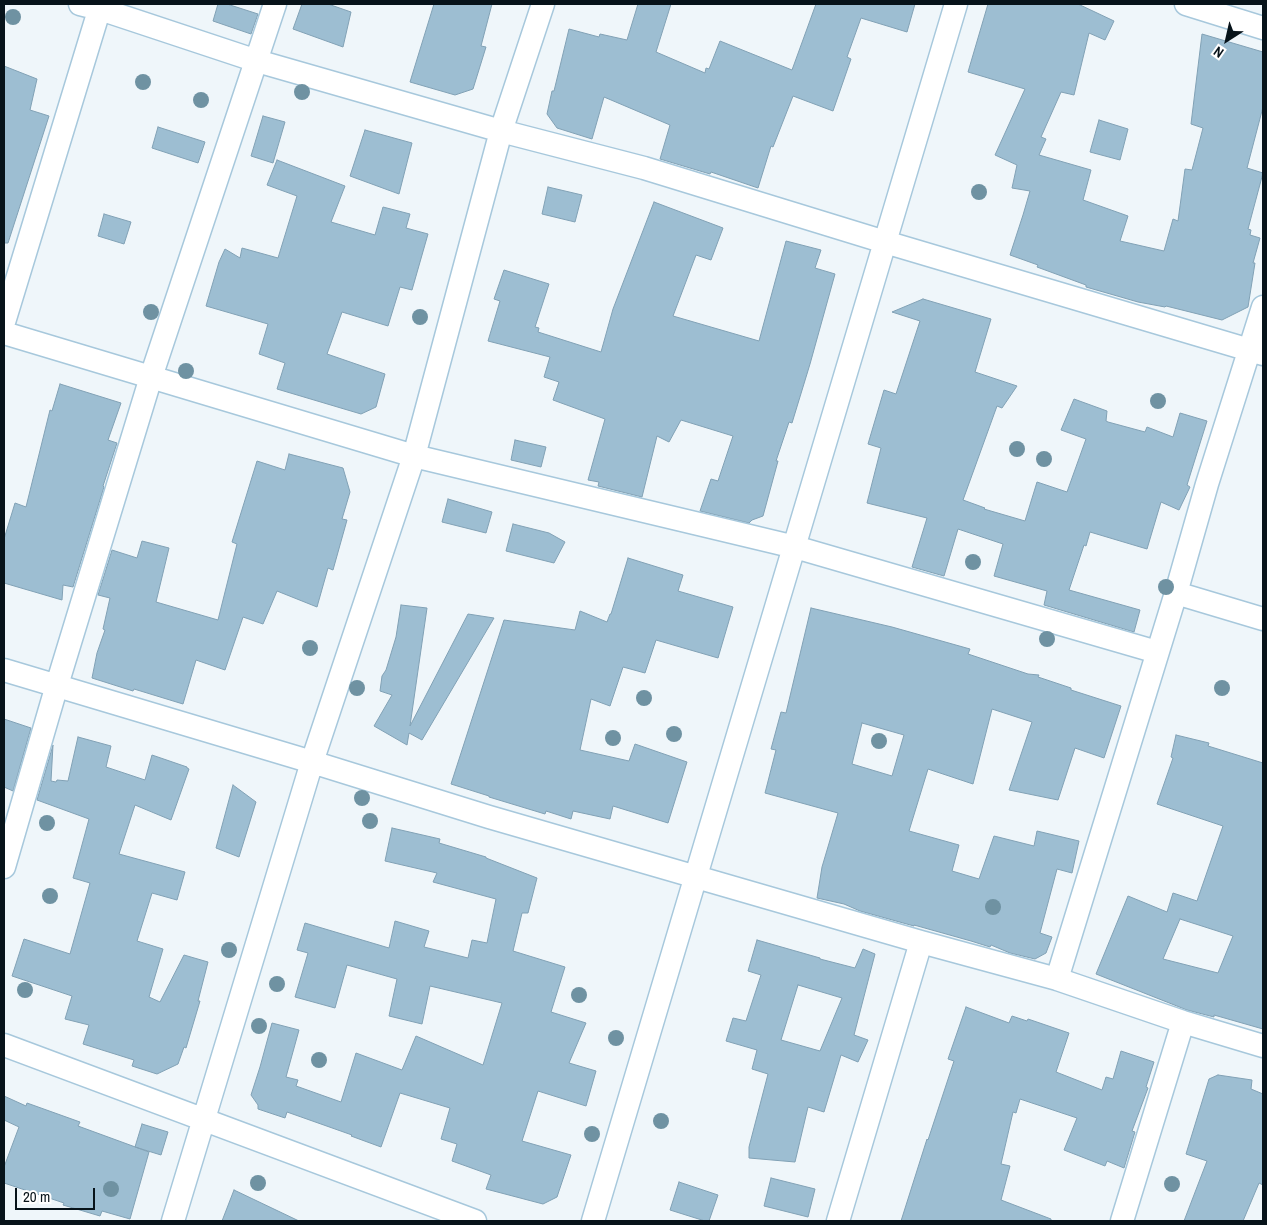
<!DOCTYPE html>
<style>
body{margin:0}
#map{position:relative;width:1267px;height:1225px;overflow:hidden;background:#eff6fa;font-family:"Archivo Narrow",sans-serif}
canvas{display:block}
.frame{position:absolute;inset:0;border:5px solid #07131a;pointer-events:none}
.north{position:absolute;left:1202px;top:15px;width:50px;height:50px;-webkit-text-stroke:4px #fff;paint-order:stroke;rotate:215deg;font-size:14px;font-weight:700;line-height:20px;text-align:center;color:#07131a}
.north::after{content:'';display:block;margin:auto;width:18px;height:22px;background:#07131a;clip-path:polygon(50% 0,100% 100%,50% 72%,0 100%)}
.scale{position:absolute;left:15px;top:1188px;width:80px;height:22px;box-sizing:border-box;border:2px solid #07131a;border-top:0;padding-left:6px;font-size:15px;line-height:18px;white-space:nowrap;color:#07131a;-webkit-text-stroke:4px #fff;paint-order:stroke}
</style>
<div id="map">
<canvas width="1267" height="1225"></canvas>
<div class="frame"></div>
<div class="north">N</div>
<div class="scale">20 m</div>
</div>
<script>
const ctx = document.querySelector('canvas').getContext('2d');
ctx.lineJoin = 'round';
function paint(path, color) { ctx.fillStyle = color; ctx.fill(path, 'evenodd'); }
const toPath = rows => new Path2D(rows.map(r => 'M' + r).join(''));
function trace(path, color, width, dash) { ctx.strokeStyle = color; ctx.lineWidth = width; ctx.lineCap = dash ? 'butt' : 'round'; ctx.setLineDash(dash || []); ctx.stroke(path); }
const building = toPath([
 [218,4,227,4,258,14,251,34,213,21,218,4],
 [302,4,328,4,351,12,343,47,293,29,302,4],
 [434,4,492,4,481,46,486,47,473,89,455,95,410,82,434,4],
 [638,4,671,4,656,52,705,73,706,68,709,69,720,41,792,70,816,4,915,4,907,32,861,18,847,57,851,59,833,111,793,96,773,147,771,146,758,188,711,172,710,174,660,159,670,125,604,97,592,139,557,128,547,114,552,91,554,91,569,29,599,37,600,34,627,40,638,4],
 [988,4,1078,4,1114,21,1105,40,1089,33,1074,95,1061,92,1041,137,1046,139,1039,155,1091,170,1083,200,1128,216,1120,241,1164,251,1173,219,1178,221,1185,169,1192,170,1203,128,1191,124,1202,34,1263,52,1263,107,1247,168,1263,173,1248,229,1251,230,1250,235,1260,238,1253,263,1255,263,1248,307,1222,320,1166,306,1165,307,1138,302,1086,287,1086,285,1037,267,1038,265,1010,255,1023,215,1030,191,1012,188,1017,165,995,155,1025,89,968,72,988,4],
 [4,66,37,79,30,110,49,116,8,243,4,243,4,66],
 [263,116,285,122,273,163,251,156,263,116],
 [1099,120,1128,129,1120,160,1090,152,1099,120],
 [158,127,205,142,198,163,152,148,158,127],
 [365,130,412,143,399,194,350,176,365,130],
 [277,160,345,186,331,222,375,235,383,207,410,214,406,228,428,234,412,290,400,287,388,326,342,312,327,354,385,374,376,407,361,414,277,389,285,363,259,354,268,324,206,306,219,262,225,249,240,258,242,248,278,258,297,196,267,185,277,160],
 [548,187,582,195,575,222,542,214,548,187],
 [654,202,723,228,711,260,696,255,673,316,759,341,786,241,821,250,815,268,835,274,810,364,792,423,789,422,776,461,778,461,763,516,752,520,749,523,700,511,711,479,718,481,733,436,681,420,669,442,657,436,642,497,598,486,599,482,588,480,605,419,553,400,559,382,544,377,550,357,488,341,500,301,494,299,504,270,549,284,535,327,539,328,538,332,601,352,613,309,654,202],
 [104,214,131,222,124,244,98,236,104,214],
 [923,299,991,319,975,372,1017,386,1002,408,997,406,963,500,985,508,984,509,1025,521,1037,482,1067,492,1086,439,1061,430,1074,399,1107,411,1106,421,1108,422,1145,432,1147,427,1173,437,1180,413,1207,421,1187,485,1190,487,1179,510,1161,502,1147,549,1090,532,1086,546,1084,545,1069,590,1140,610,1134,632,1044,605,1047,591,994,576,1003,544,958,529,944,576,912,567,927,518,867,503,881,448,868,444,884,390,896,394,920,321,892,312,923,299],
 [60,384,121,403,108,440,117,443,103,486,104,487,73,587,63,585,62,600,4,583,4,539,15,503,26,507,50,410,52,411,60,384],
 [515,440,546,447,541,467,511,460,515,440],
 [289,454,343,468,350,492,342,519,347,520,333,570,328,568,317,607,277,591,263,624,243,617,225,670,196,660,183,704,134,689,133,691,92,678,97,653,105,630,103,629,110,598,98,595,112,550,137,558,142,541,169,548,156,602,218,620,237,544,232,542,257,461,285,470,289,454],
 [448,499,492,512,486,533,442,522,448,499],
 [513,524,549,533,565,542,554,563,506,551,513,524],
 [628,558,683,575,678,591,733,607,718,658,656,640,645,673,623,667,610,706,591,699,580,750,629,761,635,744,687,762,668,823,613,806,610,819,573,811,571,819,546,811,545,814,489,797,489,796,451,784,504,620,575,630,580,611,607,622,610,614,611,614,628,558],
 [401,605,427,608,410,726,468,614,494,618,422,740,409,733,407,745,374,726,392,695,380,691,382,676,386,670,396,637,401,605],
 [811,608,892,627,970,649,968,654,1028,674,1039,675,1038,677,1071,688,1071,690,1121,706,1104,758,1075,748,1058,800,1009,790,1032,722,992,709,973,784,928,769,909,831,959,845,952,871,979,879,994,836,1034,846,1037,831,1079,841,1072,873,1057,869,1040,933,1052,937,1046,953,1035,959,1010,953,991,945,990,947,971,941,914,925,914,926,860,911,844,904,817,898,822,867,838,813,765,793,776,750,771,749,781,712,786,713,811,608],
 [862,723,904,735,892,776,852,764,862,723],
 [4,719,31,728,13,791,4,787,4,719],
 [1176,735,1209,743,1208,746,1263,763,1263,1029,1214,1015,1214,1017,1187,1010,1096,974,1128,896,1167,912,1173,893,1197,901,1223,826,1157,804,1173,758,1171,757,1176,735],
 [1180,919,1233,936,1218,973,1163,959,1180,919],
 [78,737,111,746,106,767,145,780,152,755,187,767,187,768,189,769,171,820,135,805,119,854,185,872,177,900,152,893,137,941,163,949,149,997,160,1002,184,955,208,962,198,1001,200,1001,186,1048,184,1047,178,1064,157,1074,132,1066,134,1060,83,1044,89,1025,65,1019,72,996,12,976,24,939,70,954,90,883,73,878,89,819,37,800,53,745,51,781,56,782,57,780,68,781,78,737],
 [233,785,256,802,239,857,216,848,233,785],
 [392,828,440,839,439,843,486,857,486,858,537,878,528,913,522,913,513,951,565,967,551,1012,586,1023,569,1063,596,1071,586,1106,538,1091,522,1141,571,1155,557,1197,543,1204,486,1189,491,1175,452,1161,457,1144,441,1139,450,1108,400,1093,381,1147,351,1136,352,1135,287,1112,285,1118,258,1109,258,1105,251,1095,260,1067,272,1023,299,1030,286,1077,298,1080,296,1086,341,1102,356,1053,402,1070,416,1036,483,1065,502,1003,430,986,422,1024,389,1016,397,979,347,965,335,1008,295,997,308,953,297,950,305,923,389,948,395,921,429,931,424,947,468,958,472,940,487,943,496,899,433,882,437,873,385,861,392,828],
 [757,940,820,958,820,959,855,968,863,949,875,954,854,1035,868,1040,858,1062,841,1055,824,1112,808,1107,795,1162,749,1158,749,1147,768,1074,752,1069,757,1050,726,1041,733,1018,746,1021,761,975,748,971,757,940],
 [798,985,842,998,820,1051,781,1040,798,985],
 [966,1007,1009,1023,1012,1016,1027,1021,1028,1019,1069,1033,1056,1072,1102,1090,1106,1077,1113,1079,1121,1051,1154,1062,1146,1087,1148,1088,1132,1131,1135,1132,1124,1168,1107,1161,1105,1166,1064,1150,1077,1118,1020,1099,1016,1113,1013,1112,1001,1164,1010,1166,1001,1200,1051,1219,1051,1221,901,1221,927,1139,928,1140,954,1061,948,1059,966,1007],
 [1218,1075,1252,1080,1251,1089,1263,1094,1263,1185,1259,1183,1243,1221,1184,1221,1207,1161,1186,1154,1209,1079,1218,1075],
 [4,1096,26,1106,27,1103,80,1122,78,1126,149,1152,130,1219,102,1211,100,1216,63,1205,64,1203,4,1183,4,1167,19,1127,4,1120,4,1096],
 [142,1124,168,1132,161,1155,135,1147,142,1124],
 [771,1178,815,1189,808,1217,764,1206,771,1178],
 [679,1182,718,1195,709,1221,705,1221,670,1210,679,1182],
 [234,1190,299,1221,222,1221,234,1190]
]);
const minor = toPath([
 [80,4,100,9,257,61,501,131,644,168,885,242,1263,354],
 [1186,4,1263,28],
 [4,322,101,4],
 [4,333,414,456,795,547,1157,652],
 [1176,593,1263,619],
 [4,670,312,762,489,817,921,942,1057,979,1183,1022,1263,1046],
 [4,867,57,685,151,377,275,4],
 [1057,979,1176,593,1207,484,1263,307],
 [4,1045,475,1221],
 [173,1221,312,762,414,456,501,131,543,4],
 [593,1221,956,4],
 [838,1221,921,942],
 [1122,1221,1183,1022]
]);
const trees = [
 [13,17],
 [143,82],
 [302,92],
 [201,100],
 [979,192],
 [151,312],
 [420,317],
 [186,371],
 [1158,401],
 [1017,449],
 [1044,459],
 [973,562],
 [1166,587],
 [1047,639],
 [310,648],
 [357,688],
 [1222,688],
 [644,698],
 [674,734],
 [613,738],
 [879,741],
 [362,798],
 [370,821],
 [47,823],
 [50,896],
 [993,907],
 [229,950],
 [277,984],
 [25,990],
 [579,995],
 [259,1026],
 [616,1038],
 [319,1060],
 [661,1121],
 [592,1134],
 [258,1183],
 [1172,1184],
 [111,1189]
];
paint(building, '#9dbed2');
trace(building, '#81a1b5', 1);
trace(minor, '#a7c8dc', 25);
trace(minor, '#fff', 22);
ctx.fillStyle = '#6f92a2';
for (const [x, y] of trees) { ctx.beginPath(); ctx.arc(x, y, 8, 0, 2 * Math.PI); ctx.fill(); }
</script>
